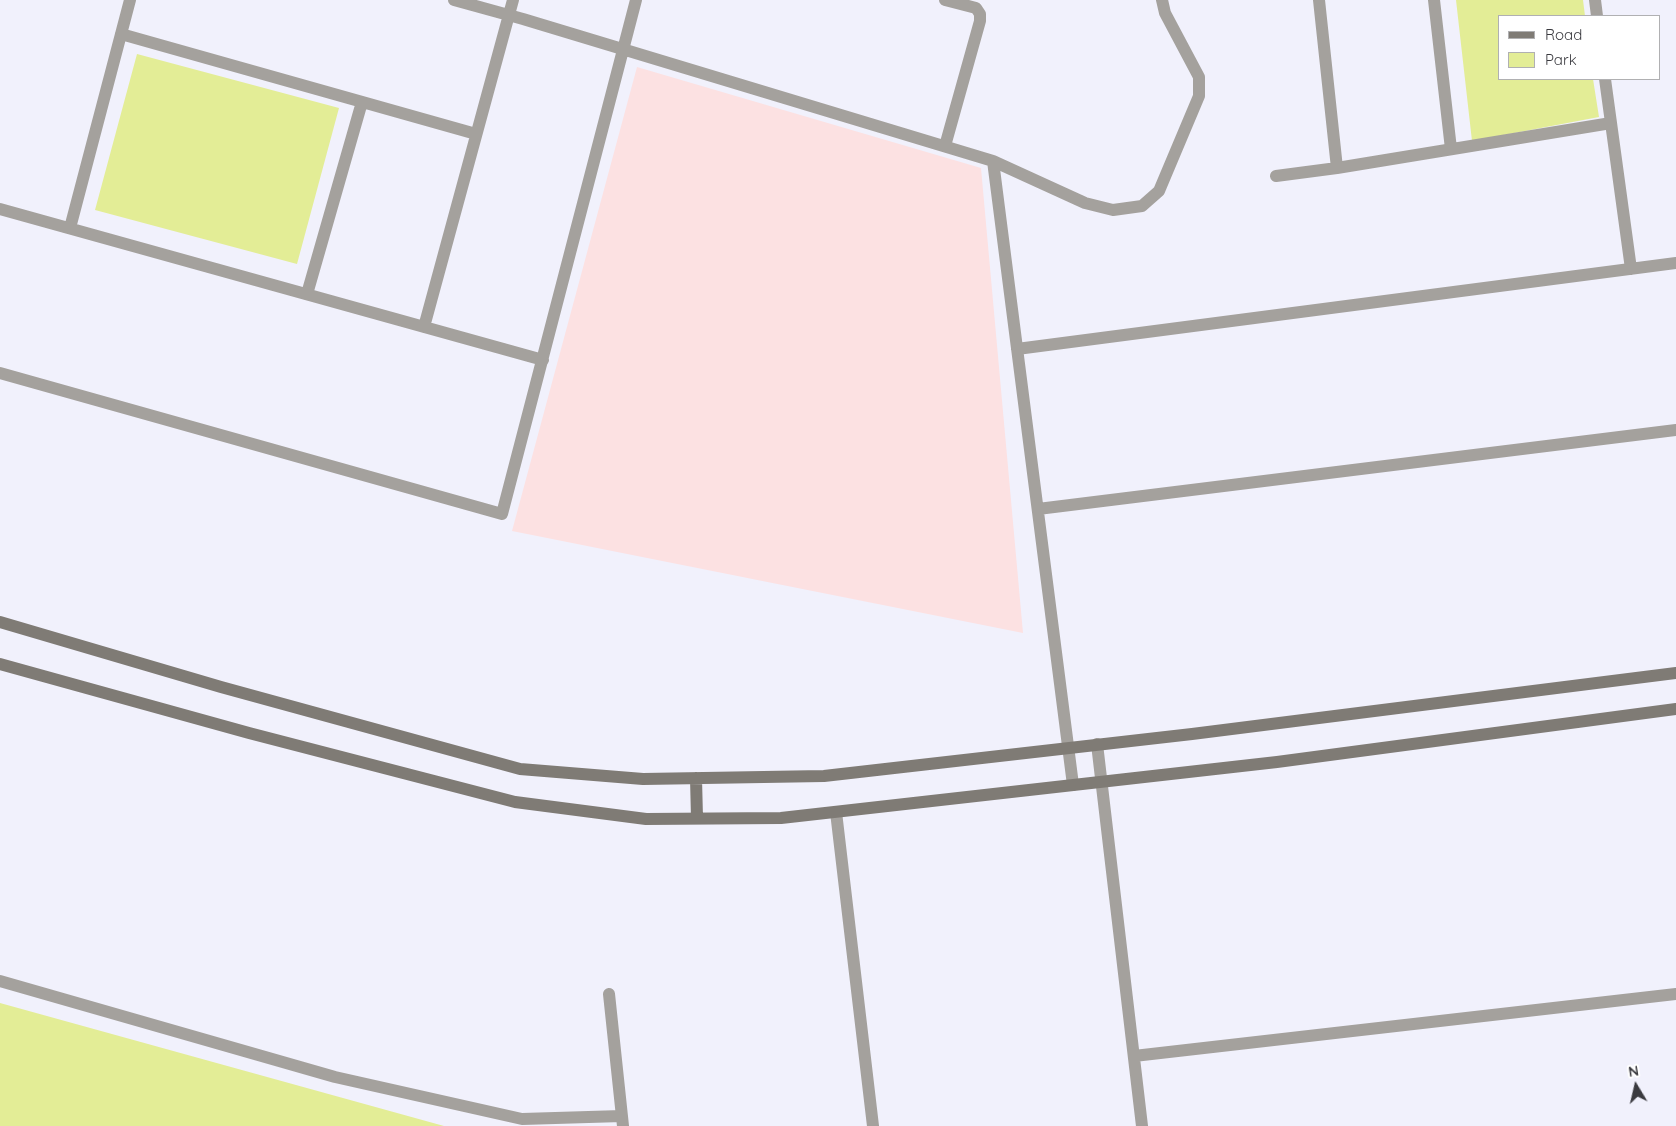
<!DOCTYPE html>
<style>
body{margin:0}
#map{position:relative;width:1676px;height:1126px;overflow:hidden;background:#f1f1fc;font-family:Quicksand,sans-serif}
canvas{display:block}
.legend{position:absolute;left:1498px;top:15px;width:162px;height:65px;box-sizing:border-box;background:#fff;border:1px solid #b0b0b2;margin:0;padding:6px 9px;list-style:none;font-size:15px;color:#3a3a3f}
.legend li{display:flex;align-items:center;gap:10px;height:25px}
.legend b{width:25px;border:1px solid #b0b0b2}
.north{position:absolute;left:1611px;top:1061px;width:50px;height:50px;-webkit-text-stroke:4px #fff;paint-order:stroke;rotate:351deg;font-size:14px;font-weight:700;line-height:20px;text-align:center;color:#3a3a3f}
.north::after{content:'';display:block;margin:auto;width:18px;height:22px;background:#3a3a3f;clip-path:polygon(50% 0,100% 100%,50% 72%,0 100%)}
</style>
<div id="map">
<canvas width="1676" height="1126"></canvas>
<ul class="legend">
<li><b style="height:6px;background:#7f7b75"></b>Road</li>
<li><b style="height:14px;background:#e3ed96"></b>Park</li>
</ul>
<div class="north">N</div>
</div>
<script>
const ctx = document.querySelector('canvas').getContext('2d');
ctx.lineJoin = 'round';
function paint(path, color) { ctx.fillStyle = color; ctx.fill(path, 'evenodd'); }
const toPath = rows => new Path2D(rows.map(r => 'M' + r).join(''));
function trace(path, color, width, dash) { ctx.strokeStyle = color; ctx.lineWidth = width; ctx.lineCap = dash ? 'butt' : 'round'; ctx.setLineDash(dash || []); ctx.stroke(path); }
const education = toPath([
 [637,67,981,168,1023,633,512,531]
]);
const green = toPath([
 [1456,0,1583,0,1585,16,1500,16,1500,79,1593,79,1599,117,1472,141],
 [137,54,339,108,297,264,95,210],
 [0,1003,444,1126,0,1126]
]);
const street = toPath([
 [454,0,523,19,993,161,1073,785],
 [945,0,976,8,980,14,980,21,945,146],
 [1319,0,1337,168],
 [1434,0,1451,149],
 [1595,0,1597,16],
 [121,34,476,134],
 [1605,79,1631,269],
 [993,161,1085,203,1113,210,1142,206,1159,191,1199,96,1199,77,1165,13,1162,0],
 [1276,176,1337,168,1611,123],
 [0,209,543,360],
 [70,228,130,0],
 [307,294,362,102],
 [424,327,513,0],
 [1017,349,1676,263],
 [0,373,502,514,636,0],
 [1038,509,1676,430],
 [1097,744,1142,1126],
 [836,812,873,1126],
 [0,981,335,1077,522,1119,622,1116],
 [609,994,623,1126],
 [1134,1056,1676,994]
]);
const secondary = toPath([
 [0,622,221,687,520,769,643,779,824,776,1192,734,1676,673],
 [0,664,249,733,515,802,646,819,781,818,1277,762,1676,709],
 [696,778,697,818]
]);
paint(education, '#fce1e2');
paint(green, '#e3ed96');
trace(street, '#a4a19d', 12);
trace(secondary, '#7f7b75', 12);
</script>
